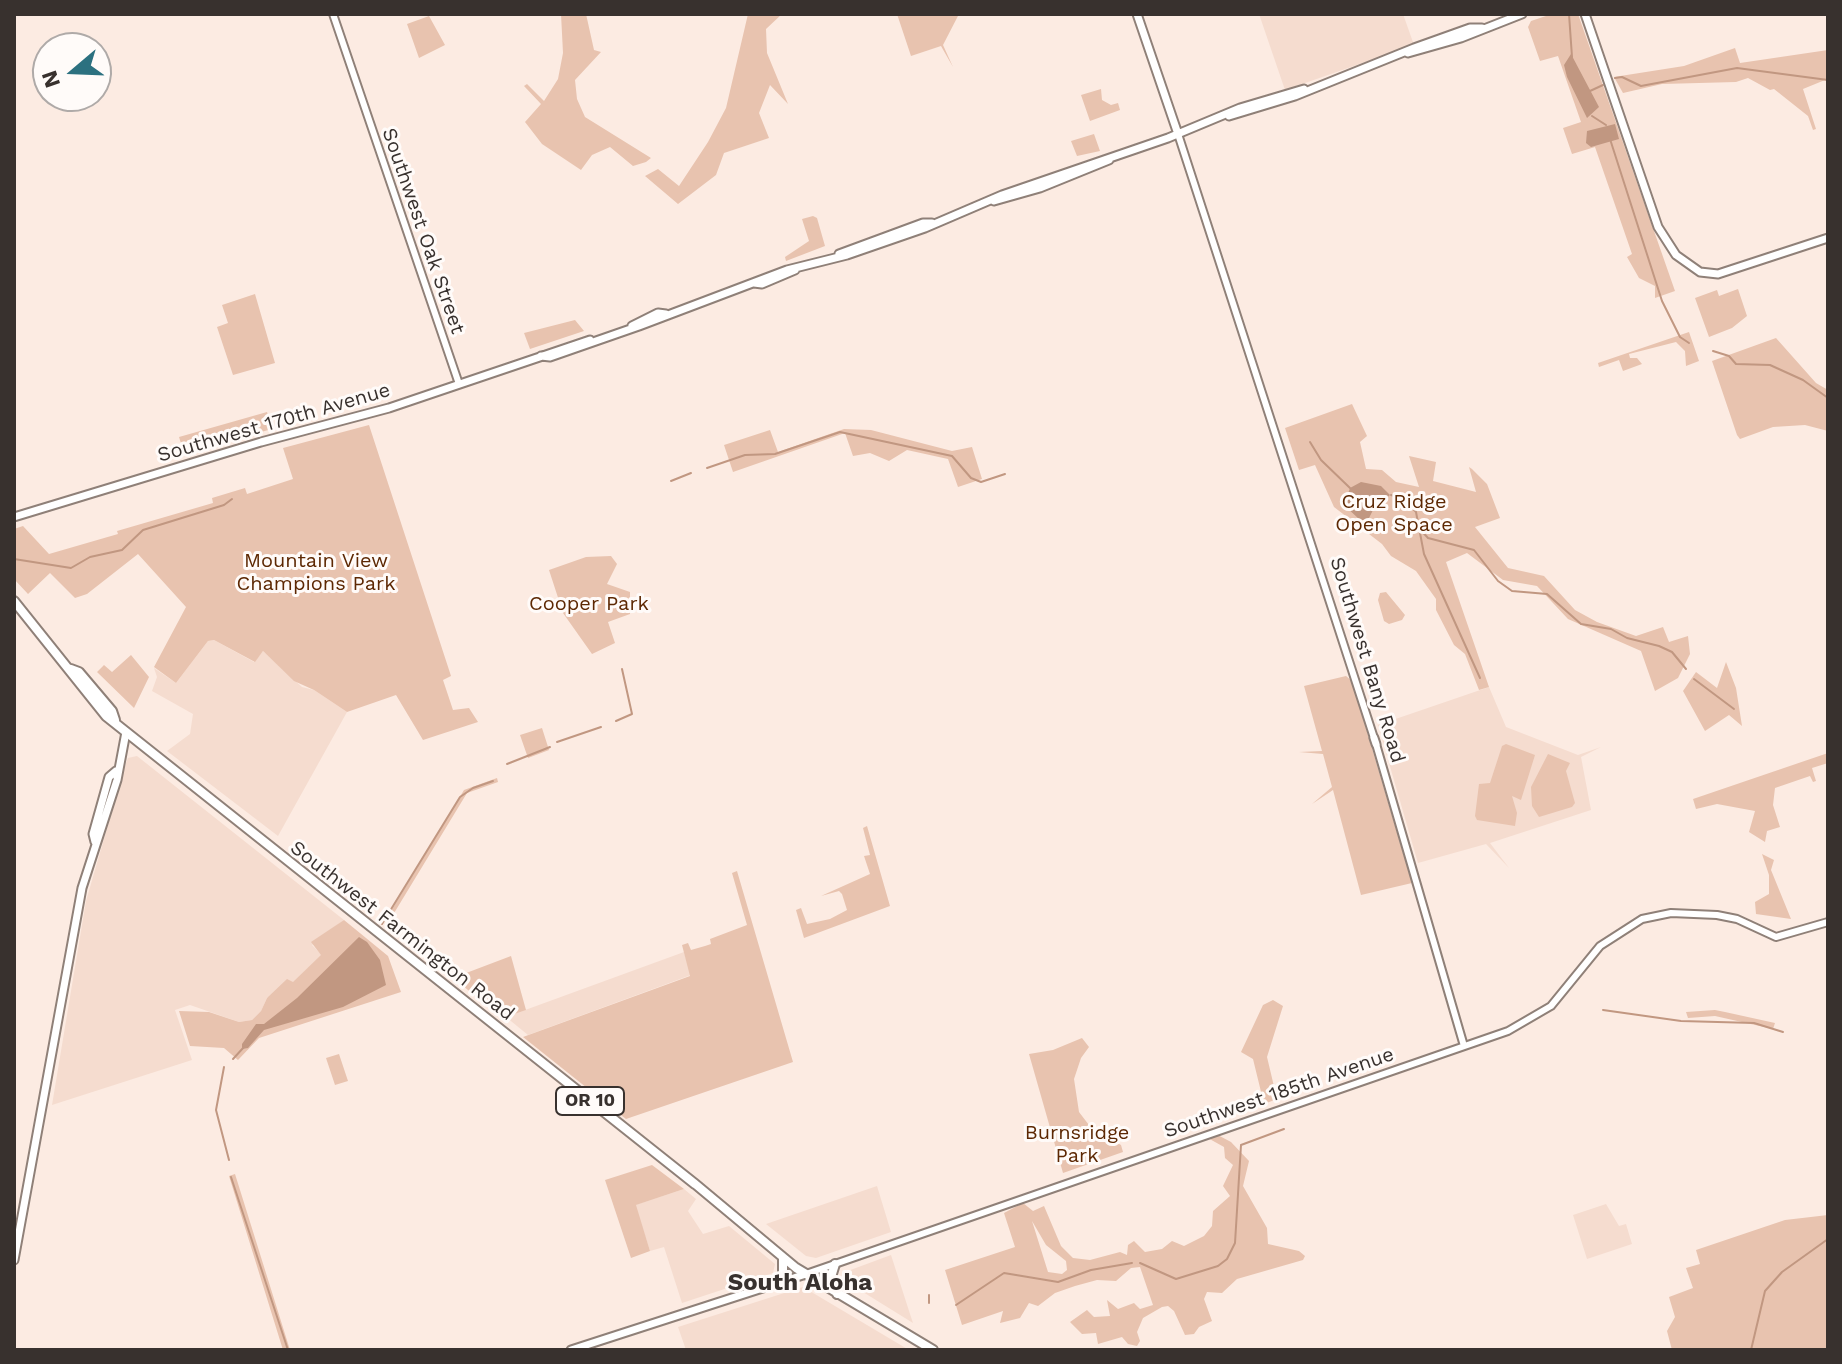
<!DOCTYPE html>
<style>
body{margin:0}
#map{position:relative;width:1842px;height:1364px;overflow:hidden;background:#fcebe2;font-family:"Work Sans",sans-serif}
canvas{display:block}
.frame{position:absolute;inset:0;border:16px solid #38312e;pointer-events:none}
.north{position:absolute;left:32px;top:32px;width:80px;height:80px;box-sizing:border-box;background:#fffbf9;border:2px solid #afaaa8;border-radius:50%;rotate:251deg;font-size:22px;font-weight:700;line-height:32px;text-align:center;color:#38312e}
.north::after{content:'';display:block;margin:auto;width:28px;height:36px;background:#2c7180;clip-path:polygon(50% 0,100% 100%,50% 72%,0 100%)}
</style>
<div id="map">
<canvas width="1842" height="1364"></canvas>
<div class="frame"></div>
<div class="north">N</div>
</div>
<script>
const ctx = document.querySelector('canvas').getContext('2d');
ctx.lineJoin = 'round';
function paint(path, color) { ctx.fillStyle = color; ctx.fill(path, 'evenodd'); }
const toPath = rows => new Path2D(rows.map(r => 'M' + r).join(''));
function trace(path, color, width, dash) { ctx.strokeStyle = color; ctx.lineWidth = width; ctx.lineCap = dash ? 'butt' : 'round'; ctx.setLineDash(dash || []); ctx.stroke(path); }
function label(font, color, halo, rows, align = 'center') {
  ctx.font = font + ' "Work Sans",sans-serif'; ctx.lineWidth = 6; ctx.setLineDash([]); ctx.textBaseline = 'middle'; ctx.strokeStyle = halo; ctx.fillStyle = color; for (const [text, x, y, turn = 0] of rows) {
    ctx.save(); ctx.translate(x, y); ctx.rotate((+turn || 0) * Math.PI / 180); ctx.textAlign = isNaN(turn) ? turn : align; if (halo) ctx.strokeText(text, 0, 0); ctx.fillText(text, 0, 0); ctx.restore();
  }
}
const built = toPath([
 [1259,14,1403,14,1414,45,1285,90],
 [214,640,254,662,263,651,302,687,314,690,347,712,278,836,167,751,190,734,193,714,152,691,157,677,154,668,176,683,208,641],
 [1489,687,1506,727,1578,755,1601,747,1581,757,1591,810,1490,843,1509,868,1486,844,1418,863,1378,725],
 [137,756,344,920,312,945,322,955,293,983,267,998,261,1011,252,1020,239,1022,190,1005,175,1010,192,1060,52,1105,86,901,126,763,128,758],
 [684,952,691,975,528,1035,506,1017],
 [877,1186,891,1232,816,1258,806,1256,766,1224],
 [684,1189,696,1199,688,1211,703,1234,729,1226,775,1264,773,1273,682,1303,664,1247,650,1251,635,1205],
 [1606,1204,1619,1226,1626,1224,1632,1244,1587,1259,1573,1215],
 [891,1255,910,1314,913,1323,842,1279,845,1272],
 [803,1287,909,1350,686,1350,678,1327]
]);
const green = toPath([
 [561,14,586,14,594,50,601,52,575,80,577,99,585,117,651,158,646,162,633,166,610,147,592,155,581,170,542,144,525,122,541,104,524,86,527,84,544,101,558,79,563,53],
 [748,14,782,14,766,29,767,53,788,104,770,85,759,113,769,138,724,153,716,175,678,204,645,176,658,169,679,186,708,142,726,108],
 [897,14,959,14,943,45,953,67,941,46,911,56],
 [1552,14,1578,14,1675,291,1655,298,1655,286,1639,278,1627,257,1632,254,1595,147,1572,154,1563,128,1581,122,1558,56,1540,61,1528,27,1531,21],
 [429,16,445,45,419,58,407,24],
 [1735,48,1740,63,1828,50,1828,83,1825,80,1803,89,1816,129,1813,130,1808,116,1774,89,1770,90,1748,78,1736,82,1662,84,1623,93,1614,77,1684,66],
 [1101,89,1102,100,1111,105,1118,103,1120,110,1090,121,1081,95],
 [1094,134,1100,151,1077,156,1071,141],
 [813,216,817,218,825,246,786,261,785,257,809,241,802,219],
 [1738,289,1747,316,1732,328,1709,337,1695,298,1717,290,1719,296],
 [255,294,275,363,233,375,217,327,228,323,222,305],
 [575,320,584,331,530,349,524,333],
 [1689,332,1699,361,1686,366,1685,351,1676,342,1629,354,1630,358,1637,358,1642,364,1623,371,1619,360,1599,367,1598,363],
 [1776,338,1816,383,1828,390,1828,431,1805,425,1773,427,1740,439,1737,435,1712,361],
 [1352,404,1367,436,1360,442,1366,469,1382,470,1396,482,1419,487,1409,456,1436,462,1433,481,1476,492,1469,467,1472,469,1487,484,1500,518,1475,527,1508,568,1544,576,1575,610,1597,622,1636,636,1663,627,1669,642,1688,636,1690,654,1678,678,1655,691,1641,651,1568,619,1537,586,1503,580,1467,553,1446,562,1489,687,1479,690,1465,654,1454,645,1436,610,1436,599,1416,571,1391,556,1382,544,1334,507,1315,465,1299,470,1285,428],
 [267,412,272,429,184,453,179,437],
 [369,425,451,676,443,680,453,710,469,708,478,722,423,740,396,695,347,712,314,690,294,681,263,651,255,662,214,640,208,641,176,683,154,667,186,607,138,554,87,594,75,598,50,573,28,594,14,579,14,529,23,526,49,554,118,534,117,531,213,503,212,498,245,488,247,494,293,479,283,448],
 [844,429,871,430,952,451,972,447,982,479,958,487,948,459,907,450,889,461,870,453,853,456,845,433,733,472,724,445,770,430,778,452],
 [611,556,617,564,607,584,630,592,630,614,608,622,615,643,592,654,563,613,549,570,586,557],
 [1386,592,1405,615,1402,620,1389,624,1384,621,1378,600,1380,593],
 [131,655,149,677,134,708,97,672,104,665,112,672],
 [1726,662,1736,688,1742,726,1729,715,1705,731,1683,691,1696,672,1717,688],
 [1346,676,1352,681,1412,883,1361,895,1333,790,1312,804,1332,787,1323,754,1299,752,1322,751,1304,686],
 [542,728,549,750,528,758,520,735],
 [1506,744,1535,755,1521,800,1512,796,1517,813,1515,826,1477,820,1475,816,1479,784,1490,783,1502,746],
 [1828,753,1828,763,1812,768,1816,781,1813,782,1810,776,1775,788,1773,805,1780,827,1767,831,1765,842,1749,832,1755,811,1717,804,1696,809,1693,799],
 [1548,754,1570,763,1566,771,1575,803,1572,807,1539,817,1532,806,1531,787],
 [497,778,498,782,467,793,388,923,385,921,464,790],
 [867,826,890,906,804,938,796,910,801,908,807,924,830,919,847,910,842,894,839,891,821,896,870,874,864,856,870,855,863,828],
 [1762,854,1774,860,1771,870,1791,919,1756,914,1755,902,1769,894,1769,875],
 [737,871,793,1062,626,1119,523,1037,690,976,682,945,688,943,691,950,705,946,711,944,710,939,747,925,732,873],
 [344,920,388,956,401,992,259,1038,238,1060,224,1048,190,1046,179,1011,209,1012,239,1022,252,1020,261,1011,267,998,287,979,293,982,321,955,311,942],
 [511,956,526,1010,503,1018,453,978],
 [1273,1000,1283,1006,1267,1057,1277,1099,1264,1104,1253,1059,1241,1052,1263,1005],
 [1715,1010,1725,1012,1775,1023,1773,1029,1715,1016,1688,1018,1686,1012],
 [1082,1038,1089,1047,1081,1058,1074,1079,1079,1112,1092,1129,1121,1145,1123,1152,1063,1173,1029,1054,1053,1050],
 [339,1054,348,1081,335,1085,326,1058],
 [1214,1133,1231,1142,1249,1161,1243,1186,1267,1228,1268,1244,1299,1251,1305,1256,1303,1260,1237,1279,1222,1293,1207,1292,1204,1299,1212,1321,1199,1327,1194,1334,1185,1335,1174,1311,1168,1306,1162,1307,1143,1318,1137,1332,1140,1341,1137,1346,1128,1344,1122,1337,1098,1344,1096,1333,1082,1334,1070,1322,1087,1310,1094,1317,1110,1316,1107,1300,1118,1309,1134,1303,1140,1309,1153,1305,1140,1267,1131,1268,1116,1281,1097,1280,1075,1286,1055,1293,1038,1306,1029,1303,1020,1318,1000,1323,1003,1311,962,1325,945,1270,1015,1247,1004,1213,1023,1203,1033,1211,1044,1206,1061,1246,1073,1258,1090,1260,1120,1252,1127,1255,1128,1245,1134,1241,1145,1252,1162,1249,1172,1241,1184,1246,1204,1236,1212,1226,1213,1211,1230,1196,1223,1186,1233,1165,1225,1158,1224,1147,1206,1137],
 [1032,1221,1046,1245,1066,1261,1067,1270,1062,1274,1048,1272],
 [652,1165,684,1189,636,1205,650,1251,631,1258,605,1180],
 [235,1174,290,1350,283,1350,229,1176],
 [1828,1215,1828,1350,1672,1350,1667,1331,1675,1317,1669,1297,1693,1288,1686,1268,1700,1264,1696,1250,1785,1220]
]);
const water = toPath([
 [1571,54,1599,107,1587,118,1567,77,1564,65],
 [1615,124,1619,139,1591,147,1586,143,1587,131],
 [1361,482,1381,486,1390,495,1374,508,1368,520,1360,520,1344,505,1350,488],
 [359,937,367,942,380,960,386,985,343,1007,264,1030,248,1048,242,1049,242,1044,256,1024,264,1024,297,998]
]);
const stream = toPath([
 [1569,14,1572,57],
 [1615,78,1622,77,1641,86,1737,68,1828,80],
 [1590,91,1603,85],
 [1592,116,1606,125],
 [1610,139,1662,301,1680,337,1689,343],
 [1713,351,1729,356,1736,364,1770,365,1803,380,1828,398],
 [1310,442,1321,460,1350,488],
 [707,468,745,455,775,454,840,432,952,456,971,478,981,482,1005,474],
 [671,481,691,473],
 [1391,495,1404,499,1416,512,1424,554,1480,678],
 [1418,527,1428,538,1474,550,1498,581,1512,591,1547,594,1581,624,1611,629,1627,638,1659,646,1672,652,1686,669],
 [14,559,71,568,90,557,122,550,143,530,224,505,232,499],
 [1694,679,1734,709],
 [616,721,632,714,622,669],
 [557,742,601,727],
 [507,764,550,747],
 [382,924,460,797,473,788,493,781],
 [1603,1010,1681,1021,1754,1023,1783,1032],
 [233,1059,244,1047],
 [224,1067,216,1110,229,1160],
 [231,1177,288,1350],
 [1140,1263,1176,1279,1218,1266,1227,1259,1235,1243,1241,1145,1284,1129],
 [929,1295,929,1303],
 [956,1305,1004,1273,1058,1282,1091,1270,1132,1263],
 [1751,1350,1765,1291,1782,1272,1828,1239]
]);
const tertiary = toPath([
 [333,14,459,384],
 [1178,134,1374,738],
 [1376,744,1464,1046],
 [806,1274,1508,1031,1551,1006,1600,946,1642,919,1671,913,1717,915,1737,919,1776,937,1828,922]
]);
const secondary = toPath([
 [1137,14,1178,134],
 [1585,14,1658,227,1676,255,1700,272,1718,274,1828,238],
 [1408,53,1461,38,1522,14],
 [1229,116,1295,96,1414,48,1470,28,1482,28],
 [994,201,1040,188,1109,160],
 [839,254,923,223,932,223],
 [754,283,762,284,795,270],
 [632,326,658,313,666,314],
 [541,356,550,357,639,326,787,270,847,255,925,228,1002,195,1168,138,1240,108,1304,89],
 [14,517,261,442,389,408,590,340],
 [1374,738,1376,744],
 [95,842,93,834,109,777,116,771],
 [14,1260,82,888,117,780,126,732],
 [571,1350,806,1274]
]);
const primary = toPath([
 [14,601,106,716,695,1184],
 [71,669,79,672,112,711,115,720],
 [694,1183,796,1268,933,1350],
 [835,1264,831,1277,837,1294],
 [777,1284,783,1274,783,1258]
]);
const shields = [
 [590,1101,68]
];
const shieldNames = [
 ["OR 10",590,1101]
];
const streetNames = [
 ["Southwest Oak Street",423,231,71],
 ["Southwest 170th Avenue",274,423,-16],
 ["Southwest Bany Road",1367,660,73],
 ["Southwest Farmington Road",402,931,38],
 ["Southwest 185th Avenue",1279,1093,-19]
];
const parkNames = [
 ["Cruz Ridge",1394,502],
 ["Open Space",1394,525],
 ["Mountain View",316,561],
 ["Champions Park",316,584],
 ["Cooper Park",589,604],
 ["Burnsridge",1077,1133],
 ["Park",1077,1156]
];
const quarterNames = [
 ["South Aloha",800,1283]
];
paint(built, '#f5dccf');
paint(green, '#e8c3af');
paint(water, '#c19781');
trace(stream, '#c19781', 2);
trace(tertiary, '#8f8078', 10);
trace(secondary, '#8f8078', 11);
trace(primary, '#8f8078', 12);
trace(tertiary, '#fff', 6);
trace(secondary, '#fff', 7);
trace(primary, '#fff', 8);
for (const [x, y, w] of shields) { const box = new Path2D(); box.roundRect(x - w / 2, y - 14, w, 28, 6); ctx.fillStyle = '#fffbf9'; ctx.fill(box); trace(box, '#38312e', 2); }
label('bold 18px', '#38312e', null, shieldNames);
label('20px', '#38312e', '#fffbf9', streetNames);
label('20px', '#5d2803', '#fffbf9', parkNames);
label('bold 24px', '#38312e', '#fffbf9', quarterNames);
</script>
